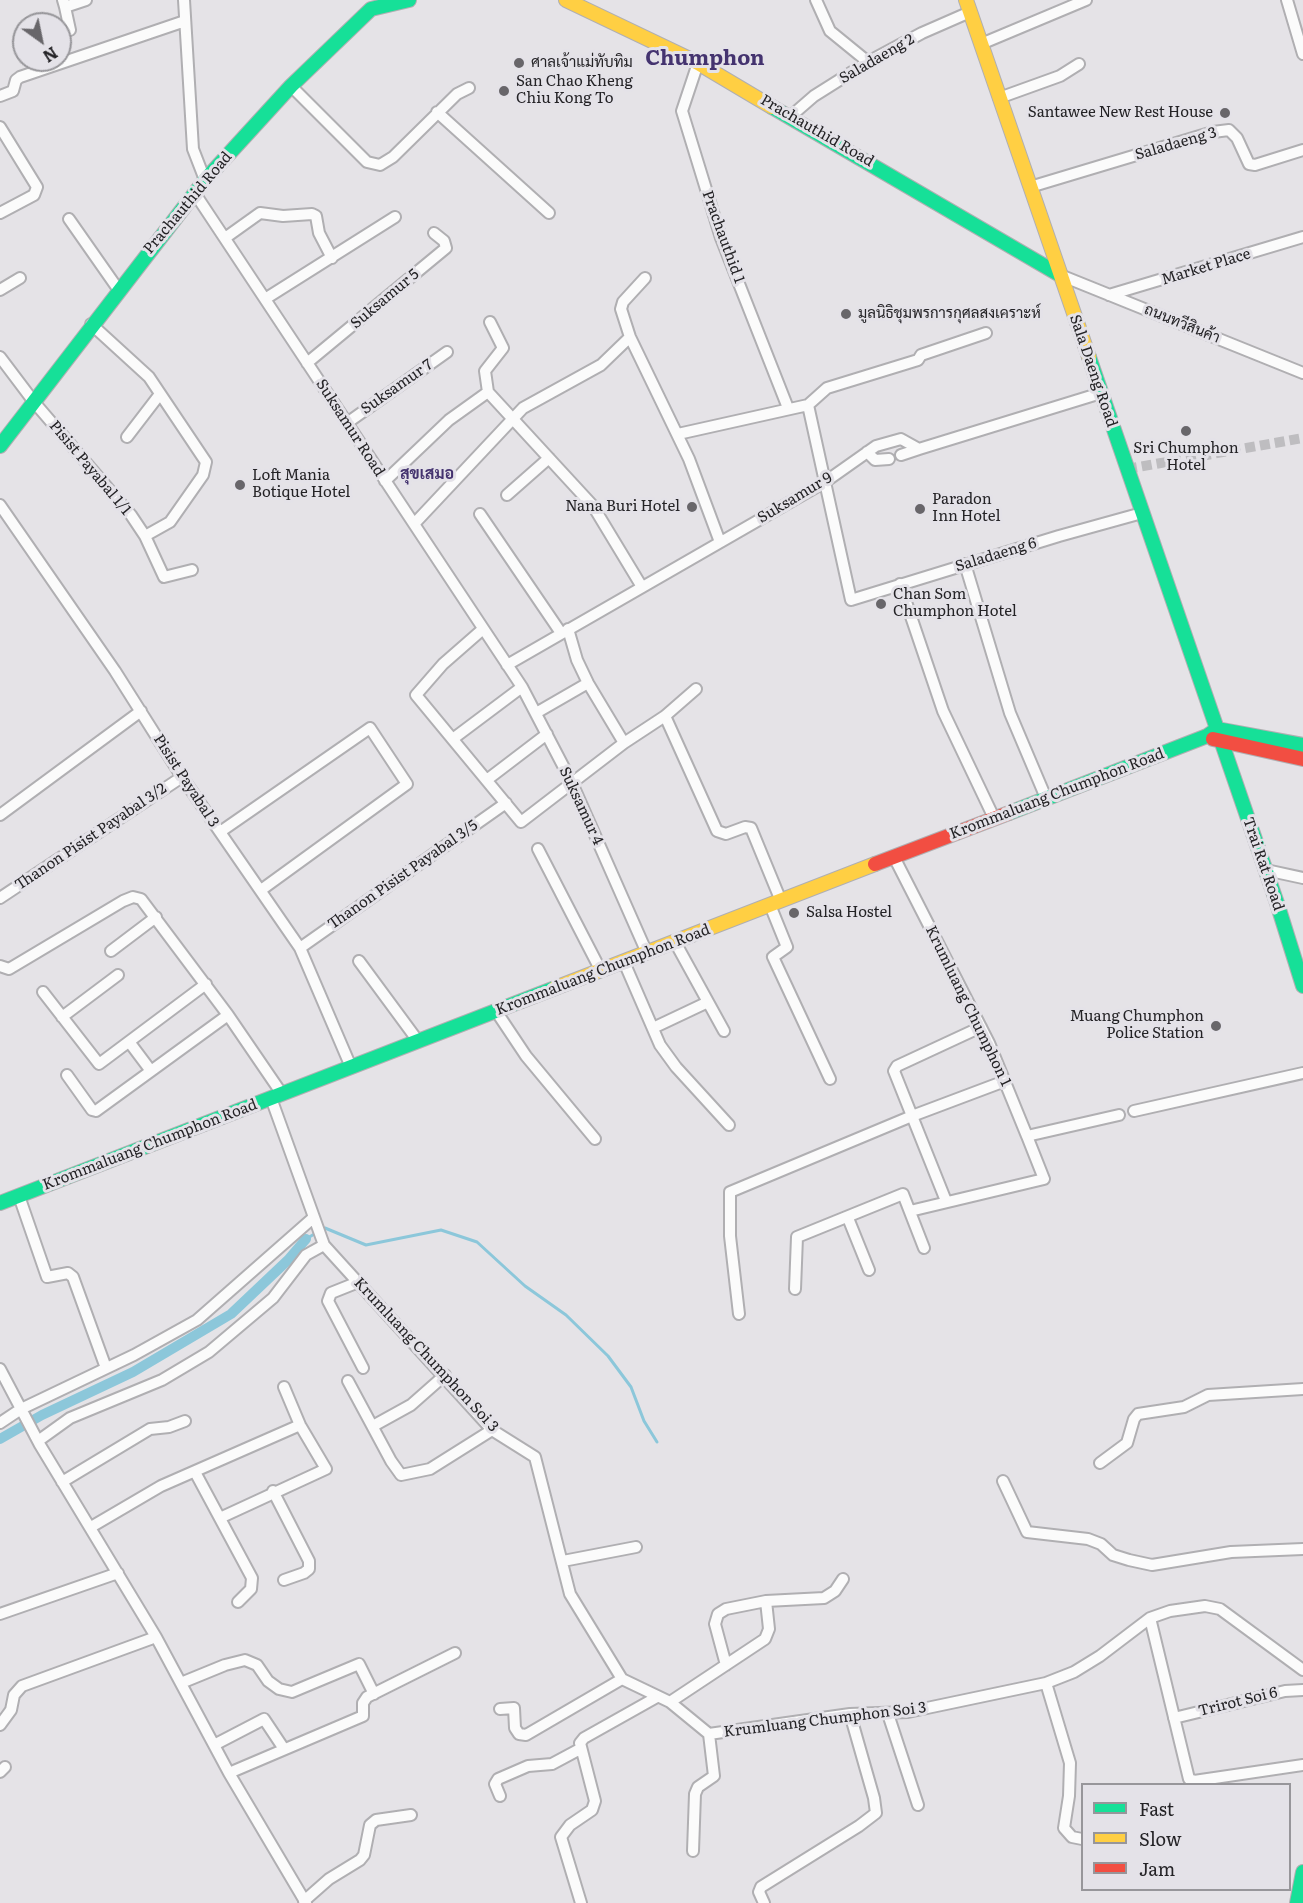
<!DOCTYPE html>
<meta charset="utf-8">
<style>
body{margin:0}
#map{position:relative;width:1303px;height:1903px;overflow:hidden;background:#e5e3e7;font-family:Literata,serif}
canvas{display:block}
.legend{position:absolute;left:1081px;top:1783px;width:210px;height:108px;box-sizing:border-box;background:#e4e2e8;border:2px solid #97969a;margin:0;padding:8px 10px;list-style:none;font-size:18px;color:#242326}
.legend li{display:flex;align-items:center;gap:12px;height:30px}
.legend b{width:30px;border:2px solid #97969a}
.north{position:absolute;left:12px;top:12px;width:60px;height:60px;box-sizing:border-box;background:#e4e2e8;border:2px solid #97969a;border-radius:50%;rotate:147deg;font-size:16px;font-weight:700;line-height:24px;text-align:center;color:#242326}
.north::after{content:'';display:block;margin:auto;width:21px;height:27px;background:#68666a;clip-path:polygon(50% 0,100% 100%,50% 72%,0 100%)}
</style>
<div id="map">
<canvas width="1303" height="1903"></canvas>
<ul class="legend">
<li><b style="height:8px;background:#16e098"></b>Fast</li>
<li><b style="height:8px;background:#ffcf43"></b>Slow</li>
<li><b style="height:8px;background:#f24e42"></b>Jam</li>
</ul>
<div class="north">N</div>
</div>
<script>
const ctx = document.querySelector('canvas').getContext('2d');
ctx.lineJoin = 'round';
const toPath = rows => new Path2D(rows.map(r => 'M' + r).join(''));
function trace(path, color, width, dash) { ctx.strokeStyle = color; ctx.lineWidth = width; ctx.lineCap = dash ? 'butt' : 'round'; ctx.setLineDash(dash || []); ctx.stroke(path); }
function label(font, color, halo, rows, align = 'center') {
  ctx.font = font + ' Literata,Sarabun,serif'; ctx.lineWidth = 6; ctx.setLineDash([]); ctx.textBaseline = 'middle'; ctx.strokeStyle = halo; ctx.fillStyle = color; for (const [text, x, y, turn = 0] of rows) {
    ctx.save(); ctx.translate(x, y); ctx.rotate((+turn || 0) * Math.PI / 180); ctx.textAlign = isNaN(turn) ? turn : align; if (halo) ctx.strokeText(text, 0, 0); ctx.fillText(text, 0, 0); ctx.restore();
  }
}
const stream = toPath([
 [322,1230,325,1228,366,1245,441,1230,477,1242,525,1286,566,1315,608,1356,631,1387,644,1421,657,1442],
 [306,1239,316,1233]
]);
const canal = toPath([
 [0,1439,42,1415,133,1372,231,1314,288,1260,306,1239]
]);
const streetTunnel = toPath([
 [1127,469,1303,438]
]);
const street = toPath([
 [63,0,65,7,86,0],
 [184,0,193,149,205,180],
 [816,0,830,31,868,62],
 [1287,0,1303,54],
 [65,7,70,30],
 [981,44,1086,0],
 [698,63,682,111,721,238,788,408],
 [291,86,367,162,380,165,393,157,457,94,469,88],
 [0,96,13,91,16,80,20,77,185,21],
 [999,98,1060,76,1079,64],
 [437,112,549,213],
 [791,116,814,96,868,62,922,33,970,12],
 [0,127,37,187,34,195,0,213],
 [1030,187,1213,132,1229,130,1237,138,1249,164,1255,165,1303,150],
 [194,192,522,687,572,783,647,953],
 [69,219,118,289],
 [225,238,260,213,283,216,312,214,316,216,319,233,332,258],
 [1060,275,1303,373],
 [645,278,623,302,621,309,630,337,689,459,720,542],
 [0,290,20,278],
 [1109,295,1303,237],
 [265,299,395,217],
 [490,322,503,348,485,371,488,392,593,506,642,587],
 [91,324,149,377,206,462,203,475,170,522,145,536],
 [0,357,34,402,131,515,145,536,164,577,192,570],
 [307,363,446,248,444,241,434,233],
 [808,405,827,388,918,360,921,355,986,333],
 [347,423,447,352],
 [678,434,808,405,851,600,1059,536,1142,513],
 [127,437,160,394],
 [867,452,875,460,889,459],
 [901,455,919,449],
 [385,481,449,420,488,392],
 [507,495,549,458],
 [0,505,115,671,182,777,300,948,351,1067],
 [480,514,561,633],
 [414,524,523,408,601,365,630,337],
 [965,564,1010,713,1046,798],
 [900,584,943,711,994,818],
 [483,629,443,664,416,695,521,822,624,743,665,716,696,689],
 [568,629,577,660,588,683,624,743],
 [507,665,825,482,876,446,901,439,919,449,1101,393],
 [536,713,588,683],
 [665,716,717,831,726,834,745,827,751,828,781,901],
 [454,738,522,687],
 [488,779,547,734],
 [0,815,141,711],
 [220,832,370,728,407,784,261,890],
 [538,849,601,971],
 [894,857,989,1043,1027,1136,1119,1115],
 [1266,870,1303,878],
 [0,898,182,777],
 [770,905,787,947,773,957,830,1079],
 [675,942,724,1031],
 [300,948,506,803],
 [111,951,156,917],
 [359,961,418,1041],
 [624,962,660,1045,676,1067,729,1125],
 [0,966,9,969,123,901,133,897,141,899,228,1015,282,1094],
 [43,992,99,1064,206,984],
 [496,1011,526,1056,595,1139],
 [62,1017,118,975],
 [653,1028,708,1002],
 [130,1043,151,1071],
 [67,1075,92,1110,96,1111,228,1015],
 [271,1098,324,1245,492,1430,535,1457,570,1594,622,1679,670,1702,709,1734,850,1714,908,1712,1046,1683,1074,1672,1100,1656,1150,1618,1170,1611,1205,1606,1220,1609,1303,1670],
 [1134,1111,1303,1073],
 [19,1196,47,1277,68,1273,73,1277,106,1368],
 [946,1201,894,1071,897,1066,981,1027],
 [910,1211,1044,1179,1027,1136],
 [848,1218,869,1270],
 [356,1283,331,1293,328,1301,363,1368],
 [795,1289,797,1237,903,1194,924,1248],
 [739,1314,730,1236,730,1192,912,1116,1005,1081],
 [0,1369,40,1445,156,1637,229,1773,306,1903],
 [348,1381,391,1461,401,1475,430,1469,492,1430],
 [0,1423,21,1409,134,1355,197,1320,313,1218],
 [373,1426,411,1405,445,1375],
 [38,1441,70,1418,162,1380,209,1352,273,1298,306,1255,324,1245],
 [1100,1463,1127,1443,1134,1419,1138,1414,1184,1407,1208,1395,1303,1389],
 [195,1472,252,1578,251,1589,238,1602],
 [1003,1481,1027,1532,1088,1539,1101,1544,1113,1555,1129,1560,1152,1565,1231,1552,1303,1549],
 [62,1482,150,1429,169,1427,185,1421],
 [273,1491,309,1561,309,1569,304,1573,284,1580],
 [222,1517,326,1469,300,1425,284,1387],
 [91,1527,161,1486,300,1425],
 [563,1561,636,1547],
 [0,1614,118,1573],
 [1150,1618,1189,1779,1194,1781,1303,1765],
 [726,1665,715,1624,718,1614,726,1609,766,1601],
 [181,1683,225,1665,245,1660,257,1665,268,1681,279,1689,292,1692,359,1664,374,1694],
 [1046,1683,1070,1763,1069,1796,1064,1828,1072,1837,1082,1839],
 [670,1702,765,1639,769,1629,766,1601,824,1598,835,1591,843,1579],
 [500,1709,514,1708,515,1728,519,1734,526,1735,622,1679],
 [888,1714,918,1805],
 [1174,1718,1285,1691,1303,1690],
 [0,1725,11,1710,14,1695,22,1686,156,1637],
 [214,1745,264,1719,284,1749],
 [0,1772,5,1767],
 [229,1773,363,1716,363,1703,367,1697,455,1653],
 [500,1796,495,1784,498,1779,528,1766,552,1764,580,1749],
 [693,1851,695,1794,698,1787,714,1776,709,1734],
 [304,1901,329,1879,360,1860,364,1855,370,1825,376,1820,411,1815],
 [581,1903,561,1837,570,1825,592,1810,595,1801,580,1743,584,1738,657,1697],
 [764,1903,759,1892,761,1887,859,1826,876,1813,874,1798,850,1714]
]);
const fast = toPath([
 [772,107,1060,275],
 [1089,357,1277,903,1303,986],
 [0,446,205,180,291,86,371,9,409,0],
 [1009,813,1207,736,1217,729,1303,745],
 [0,1203,555,988],
 [1297,1903,1303,1872]
]);
const slow = toPath([
 [566,0,698,63,772,107],
 [966,0,1089,357],
 [555,988,875,864]
]);
const jam = toPath([
 [1213,739,1303,759],
 [875,864,1009,813]
]);
const markers = [
 [519,63,6,"#68666a"],
 [504,91,6,"#68666a"],
 [1225,113,6,"#68666a"],
 [846,314,6,"#68666a"],
 [1186,431,6,"#68666a"],
 [240,485,6,"#68666a"],
 [692,507,6,"#68666a"],
 [920,509,6,"#68666a"],
 [881,604,6,"#68666a"],
 [794,913,6,"#68666a"],
 [1216,1026,6,"#68666a"]
];
const streetNames = [
 ["Saladaeng 2",877,59,-30],
 ["Prachauthid Road",817,131,30],
 ["Saladaeng 3",1176,144,-16],
 ["Prachauthid Road",188,203,-50],
 ["Prachauthid 1",723,237,70],
 ["Market Place",1206,267,-17],
 ["Suksamur 5",385,299,-40],
 ["ถนนทวีสินค้า",1182,324,22],
 ["Sala Daeng Road",1093,371,71],
 ["Suksamur 7",397,387,-35],
 ["Suksamur Road",350,428,57],
 ["Pisist Payabal 1/1",90,468,50],
 ["Suksamur 9",795,498,-31],
 ["Saladaeng 6",996,555,-17],
 ["Pisist Payabal 3",186,781,57],
 ["Krommaluang Chumphon Road",1057,794,-21],
 ["Suksamur 4",581,806,65],
 ["Thanon Pisist Payabal 3/2",91,837,-34],
 ["Trai Rat Road",1263,864,71],
 ["Thanon Pisist Payabal 3/5",403,875,-35],
 ["Krommaluang Chumphon Road",603,970,-21],
 ["Krumluang Chumphon 1",968,1006,64],
 ["Krommaluang Chumphon Road",150,1145,-21],
 ["Krumluang Chumphon Soi 3",426,1355,47],
 ["Trirot Soi 6",1238,1702,-14],
 ["Krumluang Chumphon Soi 3",825,1720,-7]
];
const poiNames = [
 ["ศาลเจ้าแม่ทับทิม",531,63],
 ["San Chao Kheng",516,82],
 ["Chiu Kong To",516,99],
 ["Santawee New Rest House",1213,113,"right"],
 ["มูลนิธิชุมพรการกุศลสงเคราะห์",858,314],
 ["Sri Chumphon",1186,449,"center"],
 ["Hotel",1186,466,"center"],
 ["Loft Mania",252,476],
 ["Botique Hotel",252,493],
 ["Paradon",932,500],
 ["Inn Hotel",932,517],
 ["Nana Buri Hotel",680,507,"right"],
 ["Chan Som",893,595],
 ["Chumphon Hotel",893,612],
 ["Salsa Hostel",806,913],
 ["Muang Chumphon",1204,1017,"right"],
 ["Police Station",1204,1034,"right"]
];
const neighbourhoodNames = [
 ["สุขเสมอ",427,474]
];
const districtNames = [
 ["Chumphon",705,59]
];
trace(stream, '#8cc7da', 3);
trace(canal, '#8cc7da', 10);
trace(streetTunnel, '#bebdc0', 10, [10, 5]);
trace(street, '#b0afb2', 14);
trace(fast, '#b0afb2', 16);
trace(slow, '#b0afb2', 16);
trace(jam, '#b0afb2', 16);
trace(street, '#fbfbfb', 10);
trace(fast, '#16e098', 14);
trace(slow, '#ffcf43', 14);
trace(jam, '#f24e42', 14);
for (const [x, y, r, color] of markers) { const dot = new Path2D(); dot.arc(x, y, r, 0, 2 * Math.PI); ctx.fillStyle = color; ctx.fill(dot); trace(dot, '#e4e2e8', 2); }
label('15px', '#242326', '#e4e2e8', streetNames);
label('15px', '#242326', '#e4e2e8', poiNames, 'left');
label('bold 16px', '#44336f', '#e4e2e8', neighbourhoodNames);
label('bold 21px', '#44336f', '#e4e2e8', districtNames);
</script>
